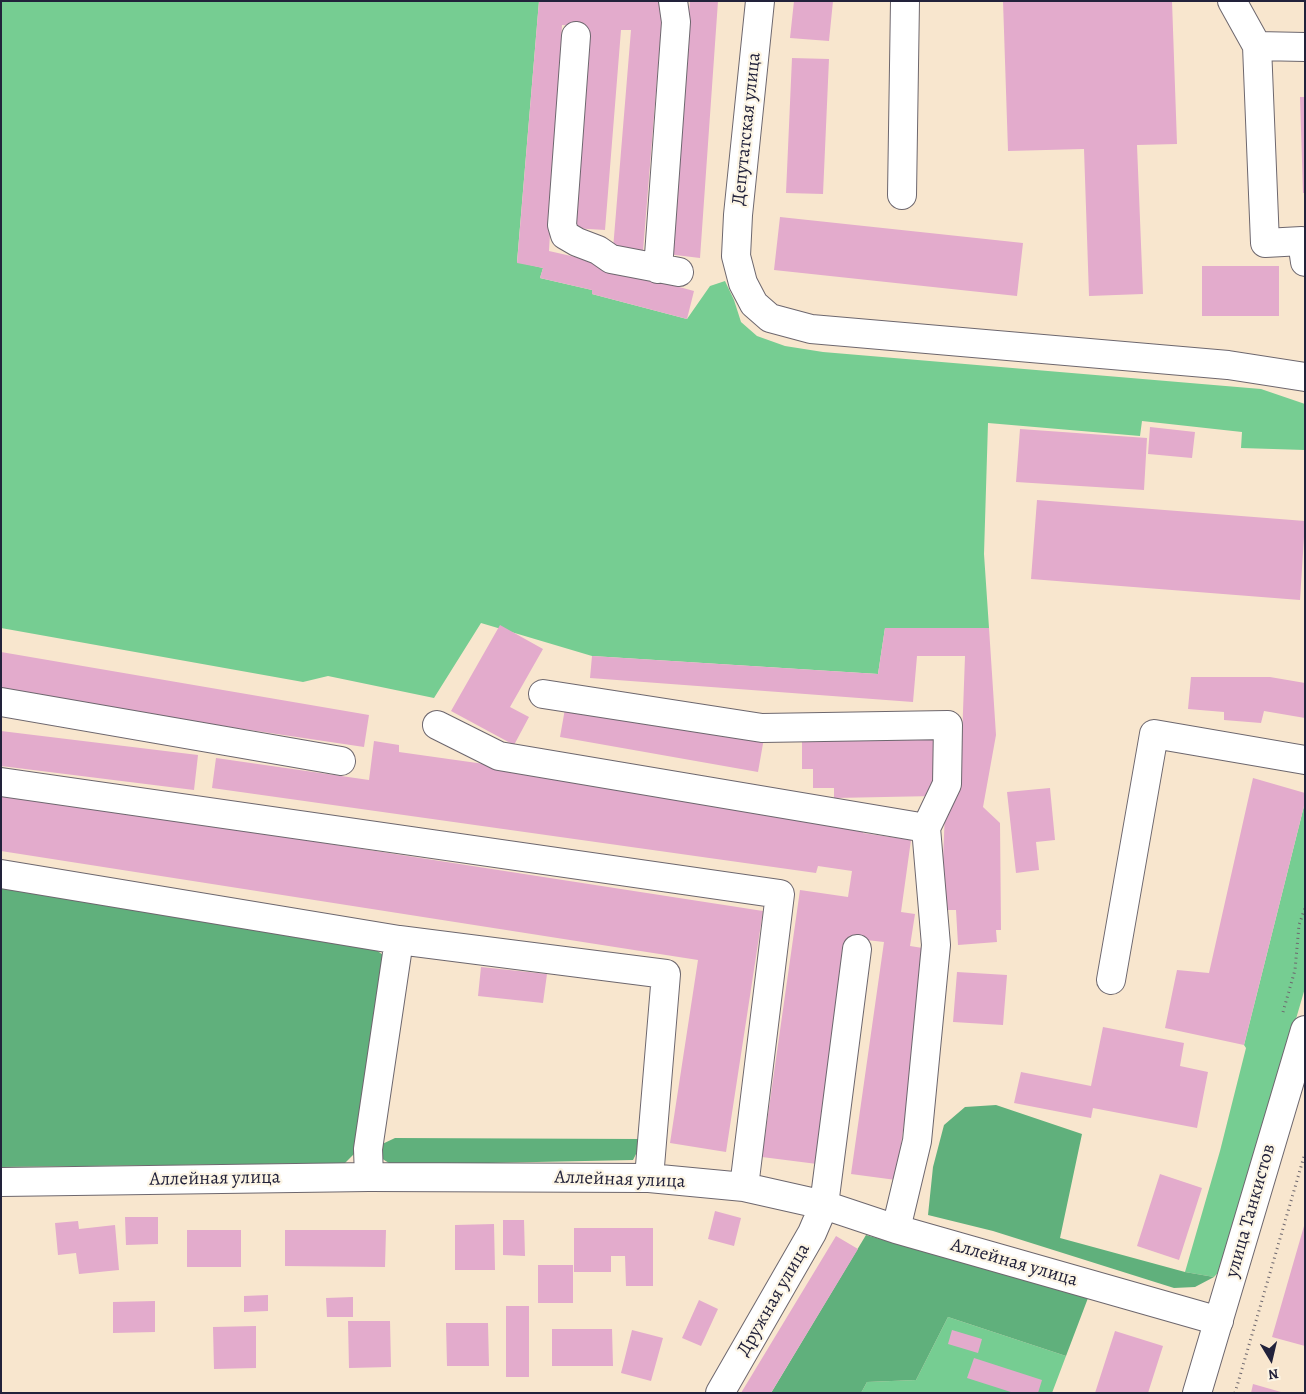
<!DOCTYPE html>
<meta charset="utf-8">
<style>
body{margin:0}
#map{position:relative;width:1306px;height:1394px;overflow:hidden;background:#f8e6ce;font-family:Alegreya,serif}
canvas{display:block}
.frame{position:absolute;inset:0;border:2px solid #22223b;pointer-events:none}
.north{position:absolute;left:1246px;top:1334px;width:50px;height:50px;-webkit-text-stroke:4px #fcf5e5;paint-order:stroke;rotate:171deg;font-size:14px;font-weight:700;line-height:20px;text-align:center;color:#22223b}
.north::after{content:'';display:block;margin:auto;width:18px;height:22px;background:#22223b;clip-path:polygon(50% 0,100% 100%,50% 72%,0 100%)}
</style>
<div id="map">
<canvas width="1306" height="1394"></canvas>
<div class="frame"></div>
<div class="north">N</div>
</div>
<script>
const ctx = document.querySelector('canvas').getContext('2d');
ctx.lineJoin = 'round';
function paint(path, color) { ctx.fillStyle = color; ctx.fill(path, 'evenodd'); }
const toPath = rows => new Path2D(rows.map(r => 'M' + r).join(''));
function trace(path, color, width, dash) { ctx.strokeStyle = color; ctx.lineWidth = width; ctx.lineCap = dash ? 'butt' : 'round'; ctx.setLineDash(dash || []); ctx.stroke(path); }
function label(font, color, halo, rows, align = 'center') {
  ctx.font = font + ' Alegreya,serif'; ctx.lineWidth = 4.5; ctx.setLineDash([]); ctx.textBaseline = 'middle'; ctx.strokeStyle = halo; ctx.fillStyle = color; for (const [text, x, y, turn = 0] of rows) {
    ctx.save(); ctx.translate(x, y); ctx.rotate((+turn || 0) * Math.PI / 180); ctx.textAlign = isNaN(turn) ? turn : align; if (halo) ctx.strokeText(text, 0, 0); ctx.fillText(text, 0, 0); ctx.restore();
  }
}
const green = toPath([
 [1,1,539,1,517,262,543,268,540,278,592,290,592,294,687,319,710,286,725,281,734,300,741,322,757,336,785,346,823,352,1261,389,1305,404,1305,450,1241,448,1242,432,1142,421,1140,436,988,423,984,554,989,628,885,628,878,674,592,656,481,623,434,698,328,676,303,682,1,628],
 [1305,802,1305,988,1224,1266,1214,1277,1185,1272,1220,1151,1246,1048,1244,1045],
 [948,1317,1066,1356,1052,1393,861,1393,867,1382,916,1380]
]);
const forest = toPath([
 [1,881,367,943,383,955,361,1147,345,1163,1,1167],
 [996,1105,1082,1134,1060,1238,1185,1272,1214,1277,1195,1287,1174,1288,993,1231,928,1215,933,1167,944,1125,965,1107],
 [395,1138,639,1139,639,1148,633,1160,392,1165,378,1156,378,1146],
 [866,1235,1088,1298,1066,1356,948,1317,916,1380,867,1382,861,1393,771,1393]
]);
const building = toPath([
 [539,1,664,1,670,31,661,30,643,251,613,249,631,30,621,30,605,230,572,228,588,27,562,25,549,251,602,263,602,266,694,291,687,319,592,294,592,290,540,278,543,268,517,263],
 [690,1,718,1,700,258,667,254],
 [794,1,833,1,829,41,790,38],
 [1003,1,1172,1,1177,144,1137,145,1143,294,1089,296,1084,149,1008,151],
 [792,58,829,59,823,194,786,193],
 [1300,97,1305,97,1305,193,1303,193],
 [780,217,1023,243,1017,296,774,270],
 [1202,266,1279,266,1279,316,1202,316],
 [1150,427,1195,432,1192,458,1148,454],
 [1020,429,1147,438,1144,490,1016,482],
 [1037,500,1305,521,1300,600,1031,579],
 [500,625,543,649,510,707,529,717,514,745,451,711],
 [885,628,989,628,996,735,983,807,1000,823,1001,930,996,930,997,942,958,945,956,910,941,910,945,811,951,807,962,739,965,656,917,656,913,702,590,678,592,656,878,674],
 [1,652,369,715,364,747,1,693],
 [1191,677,1270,677,1305,683,1305,718,1264,711,1261,723,1224,720,1224,712,1188,709],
 [566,703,764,738,758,772,560,737],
 [1,731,198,755,194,790,1,766],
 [942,735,935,796,834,798,834,788,813,788,813,769,802,769,802,738],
 [374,741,399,745,399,752,818,811,864,823,863,833,911,840,901,912,915,914,910,946,929,949,896,1180,851,1174,884,942,849,938,817,1164,762,1157,800,890,848,897,852,871,818,866,816,873,212,788,216,758,369,780],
 [1253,778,1305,793,1305,802,1244,1045,1165,1028,1177,970,1209,973],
 [1050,788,1055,840,1036,842,1039,870,1016,873,1007,792],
 [1,793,763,911,726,1152,670,1143,698,960,1,851],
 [481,967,547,974,543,1003,478,996],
 [957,972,1007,975,1003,1025,953,1022],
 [1103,1027,1184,1043,1180,1066,1208,1072,1197,1128,1093,1108,1091,1118,1014,1103,1021,1072,1091,1086],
 [1160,1174,1202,1188,1179,1260,1137,1246],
 [715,1211,741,1218,734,1246,708,1239],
 [125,1217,158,1217,158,1244,126,1245],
 [503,1220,524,1220,525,1256,503,1255],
 [78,1221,79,1229,115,1225,119,1270,79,1274,76,1253,58,1255,55,1223],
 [494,1224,495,1270,455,1270,455,1225],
 [1304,1226,1305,1226,1305,1346,1272,1337],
 [574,1228,653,1228,653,1286,626,1286,625,1256,611,1256,611,1272,574,1272],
 [187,1230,241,1230,241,1267,187,1267],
 [285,1230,386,1230,385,1267,285,1266],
 [836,1236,858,1249,771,1393,741,1393],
 [538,1265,573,1265,573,1303,538,1303],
 [268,1295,268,1311,244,1312,244,1296],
 [353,1297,353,1317,327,1317,326,1298],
 [699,1300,718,1309,701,1346,682,1338],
 [155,1301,155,1332,113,1333,113,1302],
 [506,1306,529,1306,529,1377,506,1377],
 [348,1321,390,1321,391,1367,349,1368],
 [446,1323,488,1323,489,1366,447,1366],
 [256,1326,256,1368,214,1369,213,1327],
 [552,1329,612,1329,613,1366,552,1366],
 [632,1330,663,1338,651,1381,621,1373],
 [952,1330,982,1339,978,1353,948,1344],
 [1115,1331,1163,1346,1148,1393,1095,1393],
 [974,1358,1042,1380,1038,1393,1014,1393,967,1378],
 [1253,1384,1281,1392,1281,1393,1251,1393]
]);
const path = toPath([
 [1283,1012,1295,970,1299,925,1305,908],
 [1235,1393,1305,1153]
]);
const minor = toPath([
 [1232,1,1257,46],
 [576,36,562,225,565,235,577,242,598,250,611,259,679,272],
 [1305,47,1257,46,1265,243,1302,241,1305,262],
 [902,195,905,1],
 [658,269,676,22,673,1],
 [543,694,762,728,948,725,947,784,926,828],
 [1,702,341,761],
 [437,725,499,756,926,828,936,945,917,1141,896,1229],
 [1,782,780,894,744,1187],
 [1,874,399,940,368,1149,369,1177],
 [399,940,666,974,649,1178],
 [1111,980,1154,734,1305,760],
 [1,1182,369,1177,649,1178,744,1187,824,1205,896,1229,1219,1321],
 [720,1393,812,1233,824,1205,857,949]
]);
const major = toPath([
 [760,1,738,215,736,256,743,283,754,304,770,318,811,329,1228,365,1305,377],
 [1197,1393,1305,1030]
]);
const streetNames = [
 ["Депутатская улица",747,129,-84],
 ["Аллейная улица",215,1179,-1],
 ["Аллейная улица",620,1180,2],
 ["улица Танкистов",1251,1211,-74],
 ["Аллейная улица",1014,1263,16],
 ["Дружная улица",774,1300,-60]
];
paint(green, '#76cd92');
paint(forest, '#60b07c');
paint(building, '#e3abcc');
trace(minor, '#6d676e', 30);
trace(major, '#6d676e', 30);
trace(path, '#6d676e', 3, [1, 4]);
trace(minor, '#fff', 28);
trace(major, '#fff', 28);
label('19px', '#22223b', '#fcf5e5', streetNames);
</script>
